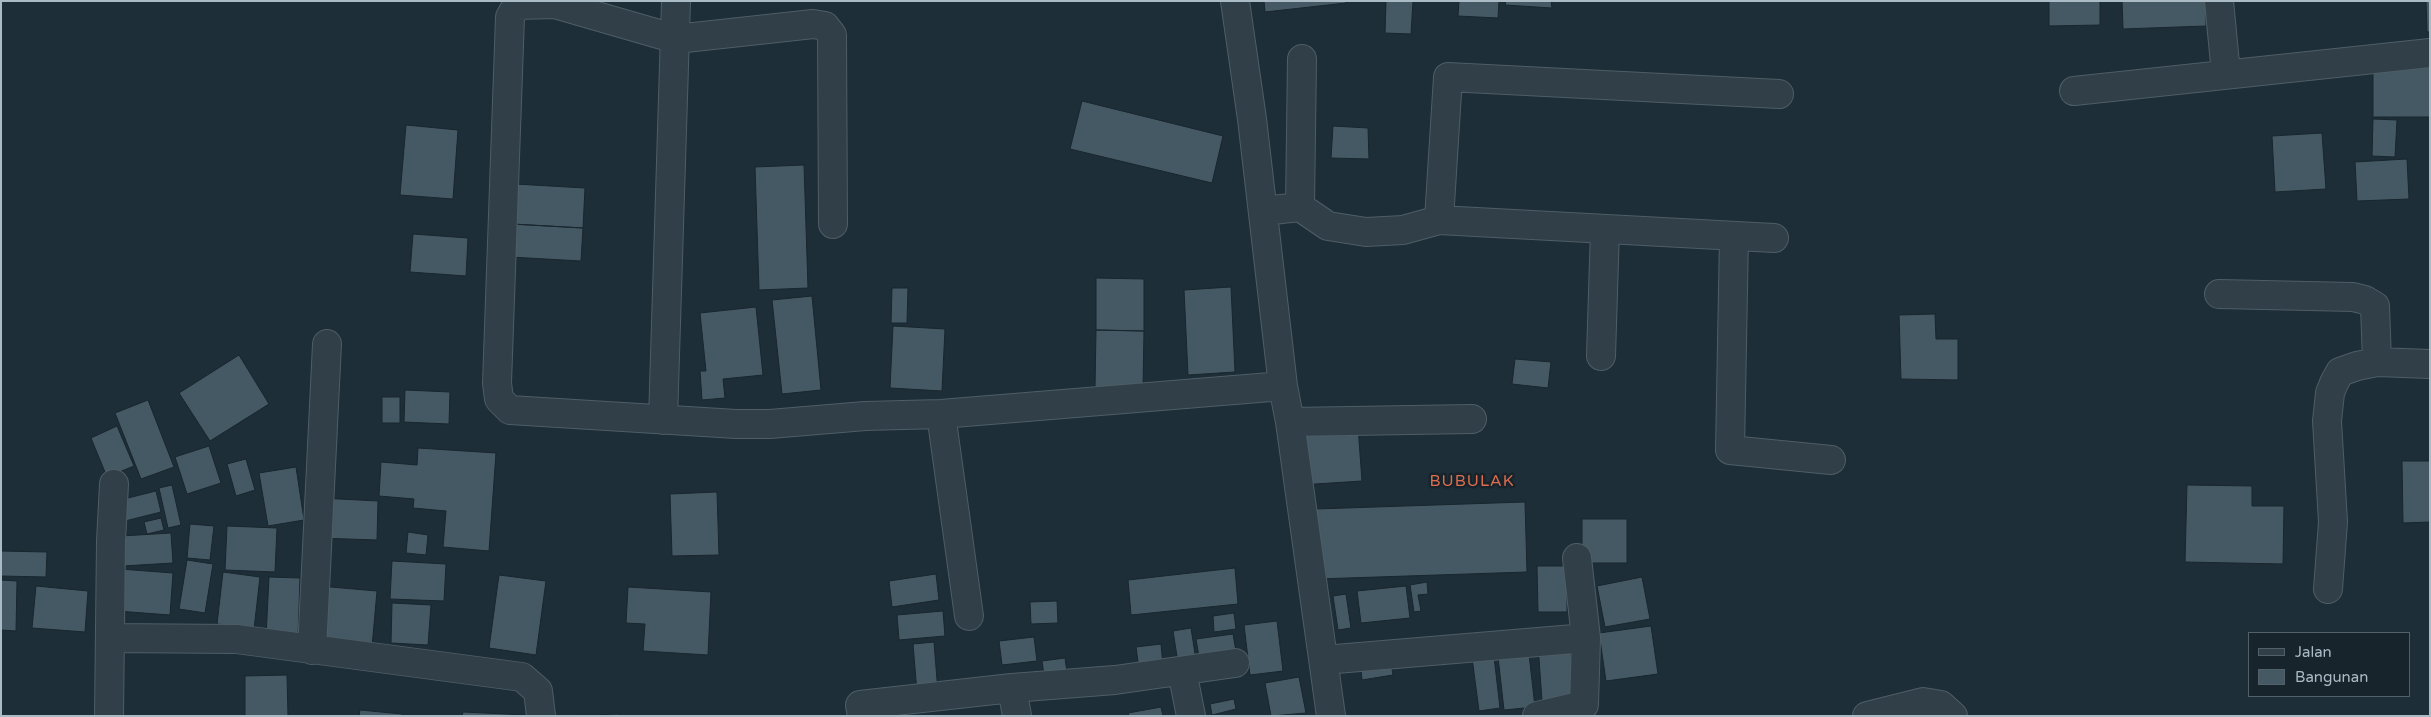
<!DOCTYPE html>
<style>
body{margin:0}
#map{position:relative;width:2431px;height:717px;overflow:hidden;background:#1d2e38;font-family:"Varela Round",sans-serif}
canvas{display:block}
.frame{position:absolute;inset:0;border:2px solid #abbbc6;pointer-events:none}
.legend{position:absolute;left:2248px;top:632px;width:162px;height:65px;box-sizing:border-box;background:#17242c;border:1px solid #52606a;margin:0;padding:6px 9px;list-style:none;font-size:15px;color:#abbbc6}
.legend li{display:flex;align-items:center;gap:10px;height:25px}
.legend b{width:25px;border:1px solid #52606a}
</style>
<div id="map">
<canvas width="2431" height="717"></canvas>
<div class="frame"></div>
<ul class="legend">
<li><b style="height:6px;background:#314048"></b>Jalan</li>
<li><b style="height:14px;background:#455964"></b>Bangunan</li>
</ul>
</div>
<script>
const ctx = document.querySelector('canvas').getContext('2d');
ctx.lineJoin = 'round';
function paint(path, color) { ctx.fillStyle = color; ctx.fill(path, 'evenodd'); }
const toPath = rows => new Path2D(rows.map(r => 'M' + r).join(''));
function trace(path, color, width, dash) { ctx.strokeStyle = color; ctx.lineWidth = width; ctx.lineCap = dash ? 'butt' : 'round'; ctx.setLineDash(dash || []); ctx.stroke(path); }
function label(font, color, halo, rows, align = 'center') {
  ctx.font = font + ' "Varela Round",sans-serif'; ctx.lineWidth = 5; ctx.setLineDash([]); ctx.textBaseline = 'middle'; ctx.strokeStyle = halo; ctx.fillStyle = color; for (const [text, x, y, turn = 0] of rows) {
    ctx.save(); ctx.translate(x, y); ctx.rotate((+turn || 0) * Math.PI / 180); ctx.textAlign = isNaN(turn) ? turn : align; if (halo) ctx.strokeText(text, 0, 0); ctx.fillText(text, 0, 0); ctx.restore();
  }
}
const building = toPath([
 [1264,1,1346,1,1346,3,1265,12,1264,1],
 [1386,1,1413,1,1411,34,1385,33,1386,1],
 [1459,1,1499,1,1498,18,1458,16,1459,1],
 [1506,1,1551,1,1552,8,1505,5,1506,1],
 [2049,1,2100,1,2100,25,2049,26,2049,1],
 [2122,1,2206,1,2206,26,2123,29,2122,1],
 [2426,1,2430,1,2430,32,2427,32,2426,1],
 [2373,67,2430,67,2430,117,2373,117,2373,67],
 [1082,101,1223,136,1212,183,1070,149,1082,101],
 [2373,119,2397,120,2395,157,2372,156,2373,119],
 [406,125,458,130,453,199,400,195,406,125],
 [1333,126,1368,128,1369,159,1331,158,1333,126],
 [2322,133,2326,189,2275,192,2272,136,2322,133],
 [2407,159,2409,199,2357,201,2355,162,2407,159],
 [804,165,808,288,759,290,755,167,804,165],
 [515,184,585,188,583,228,512,224,515,184],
 [512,224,583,228,581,261,510,257,512,224],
 [413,234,468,238,466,276,410,272,413,234],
 [1096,278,1144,279,1144,331,1096,330,1096,278],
 [1231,287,1235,372,1188,375,1184,290,1231,287],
 [892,288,908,288,907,323,891,323,892,288],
 [812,296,821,390,782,394,772,300,812,296],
 [756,307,763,375,723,379,725,398,702,400,700,371,706,371,700,313,756,307],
 [1935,314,1936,339,1958,339,1958,380,1901,379,1899,315,1935,314],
 [893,326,945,329,942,391,890,388,893,326],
 [1096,330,1144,331,1143,387,1095,387,1096,330],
 [239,355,269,404,210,441,179,393,239,355],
 [1515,359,1551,362,1548,388,1512,384,1515,359],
 [405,390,450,392,449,424,404,422,405,390],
 [382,397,400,397,400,423,382,423,382,397],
 [148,400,174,467,141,479,115,413,148,400],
 [117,426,134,466,107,477,91,438,117,426],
 [1358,426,1362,481,1300,485,1297,431,1358,426],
 [209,446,221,483,187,494,175,457,209,446],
 [418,448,496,453,489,551,443,547,446,511,413,508,414,499,379,496,381,462,417,465,418,448],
 [246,459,255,490,236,496,227,464,246,459],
 [2402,461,2430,461,2430,522,2403,523,2402,461],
 [296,467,304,520,268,526,259,473,296,467],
 [172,485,181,525,168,528,159,488,172,485],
 [2187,485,2252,486,2252,506,2284,506,2283,564,2185,562,2187,485],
 [156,491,161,512,125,521,120,500,156,491],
 [717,492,719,555,672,556,670,494,717,492],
 [320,498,378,501,377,540,318,538,320,498],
 [1525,502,1527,572,1317,579,1315,509,1525,502],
 [161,518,164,530,147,534,144,522,161,518],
 [1582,519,1627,519,1627,563,1582,563,1582,519],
 [190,524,214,526,210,560,187,558,190,524],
 [227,526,277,528,275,572,225,570,227,526],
 [408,532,428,535,426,555,406,553,408,532],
 [171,533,173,563,123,566,121,536,171,533],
 [1,551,47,552,46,577,1,576,1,551],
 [187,560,213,564,205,613,179,609,187,560],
 [392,561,446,564,444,601,390,599,392,561],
 [1537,566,1567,566,1567,612,1538,612,1537,566],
 [1235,568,1238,604,1131,615,1128,580,1235,568],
 [120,569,173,573,170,615,117,611,120,569],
 [223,572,260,577,254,629,217,624,223,572],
 [936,574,939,600,892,607,889,581,936,574],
 [499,575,546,581,536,655,489,648,499,575],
 [269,577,300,578,298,638,266,637,269,577],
 [1642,577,1650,619,1605,627,1597,586,1642,577],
 [1,580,17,581,16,631,1,630,1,580],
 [1427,582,1428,594,1418,595,1421,611,1414,612,1410,585,1427,582],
 [36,586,88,591,85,632,32,628,36,586],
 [319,586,377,591,372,647,314,642,319,586],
 [1406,586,1410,618,1361,623,1357,591,1406,586],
 [628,587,711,592,708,655,643,651,645,624,626,623,628,587],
 [1346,594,1351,628,1338,630,1333,596,1346,594],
 [1057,601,1058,623,1031,624,1030,602,1057,601],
 [392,603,431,605,428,645,391,643,392,603],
 [943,611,945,636,899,640,897,615,943,611],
 [1234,613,1236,629,1214,632,1213,616,1234,613],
 [1277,621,1283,671,1250,675,1244,625,1277,621],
 [1651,626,1658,674,1606,681,1599,633,1651,626],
 [1191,628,1196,660,1178,663,1173,631,1191,628],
 [1233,634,1237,657,1200,663,1196,639,1233,634],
 [1034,637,1037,661,1002,665,999,641,1034,637],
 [1570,641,1575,699,1542,701,1538,645,1570,641],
 [934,642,938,692,917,693,913,644,934,642],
 [1161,644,1163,666,1139,669,1136,647,1161,644],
 [1528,645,1535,707,1504,710,1497,648,1528,645],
 [1493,648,1500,708,1479,711,1471,650,1493,648],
 [1390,656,1393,675,1362,680,1360,660,1390,656],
 [1065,658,1068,679,1045,683,1042,661,1065,658],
 [287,675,288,716,245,716,245,676,287,675],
 [1299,677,1306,713,1271,716,1265,683,1299,677],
 [1234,699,1236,709,1212,715,1210,704,1234,699],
 [1161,707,1163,716,1129,716,1128,713,1161,707],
 [360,710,402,714,402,716,359,716,360,710],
 [463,712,527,715,527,716,462,716,463,712],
 [619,714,619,716,557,716,619,714]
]);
const minor = toPath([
 [1235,1,1252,119,1283,386,1290,422,1331,716],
 [2219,1,2226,74],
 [2074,91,2430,53],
 [1300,207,1302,59],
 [1263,211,1300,207,1328,226,1366,232,1403,230,1439,220,1774,238],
 [1439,220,1448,77,1779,94],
 [833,224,832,35,825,26,813,24,676,39,555,4,517,5,510,17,497,383,499,399,510,410,736,424,770,424,865,416,941,414,1283,386],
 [1734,236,1730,450,1831,460],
 [2219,294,2353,297,2365,300,2375,306,2377,362],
 [1601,356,1605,229],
 [941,414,969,616],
 [663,420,676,1],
 [1290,422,1472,419],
 [2328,589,2333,522,2327,421,2330,393,2334,383,2340,372,2357,366,2377,362,2430,364],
 [110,638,236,639,522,677,538,691,541,716],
 [312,650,327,344],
 [1324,660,1586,638],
 [1182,671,1191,716],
 [1012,688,1017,716],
 [109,716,111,541,114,484],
 [862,716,860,705,1012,688,1115,680,1235,663],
 [1537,716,1584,705,1586,638,1577,558],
 [1867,716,1923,702,1941,705,1953,716]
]);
const neighbourhoodNames = [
 ["BUBULAK",1472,482]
];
paint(building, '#455964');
trace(building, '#19262e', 1);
trace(minor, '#4f5d66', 30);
trace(minor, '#314048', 28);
ctx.letterSpacing = '1px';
label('16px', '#dc6e4f', '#17242c', neighbourhoodNames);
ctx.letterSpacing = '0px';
</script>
